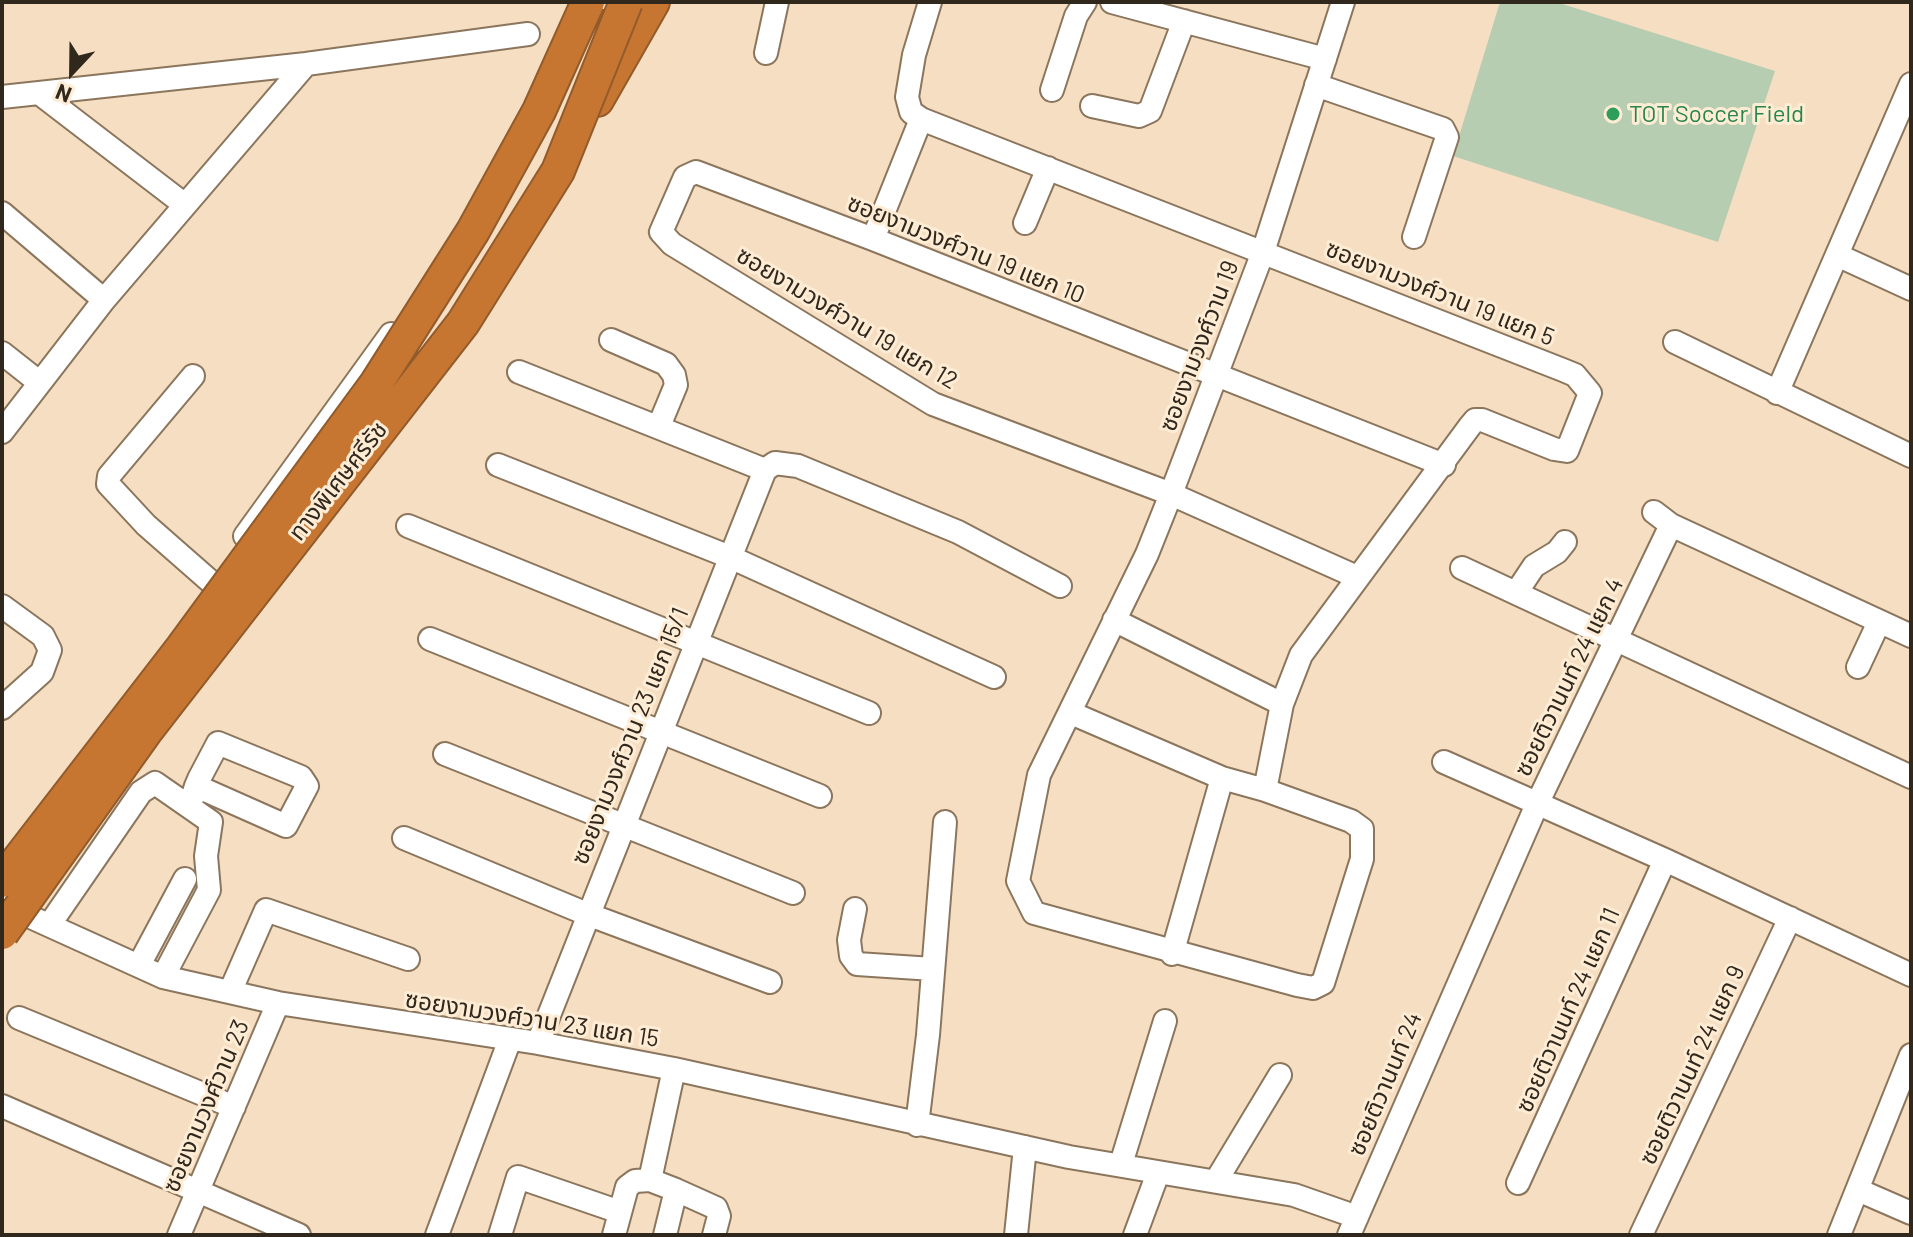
<!DOCTYPE html>
<meta charset="utf-8">
<style>
body{margin:0}
#map{position:relative;width:1913px;height:1237px;overflow:hidden;background:#f5dec2;font-family:Barlow,sans-serif}
canvas{display:block}
.frame{position:absolute;inset:0;border:4px solid #30281d;pointer-events:none}
.north{position:absolute;left:32px;top:32px;width:80px;height:80px;-webkit-text-stroke:6px #ffecd5;paint-order:stroke;rotate:202deg;font-size:22px;font-weight:700;line-height:32px;text-align:center;color:#30281d}
.north::after{content:'';display:block;margin:auto;width:28px;height:36px;background:#30281d;clip-path:polygon(50% 0,100% 100%,50% 72%,0 100%)}
</style>
<div id="map">
<canvas width="1913" height="1237"></canvas>
<div class="frame"></div>
<div class="north">N</div>
</div>
<script>
const ctx = document.querySelector('canvas').getContext('2d');
ctx.lineJoin = 'round';
function paint(path, color) { ctx.fillStyle = color; ctx.fill(path, 'evenodd'); }
const toPath = rows => new Path2D(rows.map(r => 'M' + r).join(''));
function trace(path, color, width, dash) { ctx.strokeStyle = color; ctx.lineWidth = width; ctx.lineCap = dash ? 'butt' : 'round'; ctx.setLineDash(dash || []); ctx.stroke(path); }
function label(font, color, halo, rows, align = 'center') {
  ctx.font = font + ' Barlow,"Noto Sans Thai",sans-serif'; ctx.lineWidth = 6; ctx.setLineDash([]); ctx.textBaseline = 'middle'; ctx.strokeStyle = halo; ctx.fillStyle = color; for (const [text, x, y, turn = 0] of rows) {
    ctx.save(); ctx.translate(x, y); ctx.rotate((+turn || 0) * Math.PI / 180); ctx.textAlign = isNaN(turn) ? turn : align; if (halo) ctx.strokeText(text, 0, 0); ctx.fillText(text, 0, 0); ctx.restore();
  }
}
const green = toPath([
 [1500,2,1556,2,1775,71,1718,242,1453,156]
]);
const minor = toPath([
 [930,2,914,55,907,97,911,112,921,119,1563,370,1575,375,1590,393,1567,451,1554,449,1482,420,1475,420,1470,426,1301,655,1282,704,1265,790],
 [1112,2,1325,59],
 [766,53,777,2],
 [1316,85,1443,129,1447,137,1414,237],
 [1052,90,1076,16,1085,2],
 [39,93,185,205],
 [2,97,306,64,528,34],
 [1092,106,1139,116,1150,111,1184,21],
 [2,213,104,300],
 [1025,223,1048,168],
 [873,239,921,119],
 [1837,255,1911,289],
 [611,340,666,364,674,375,676,385,659,426],
 [1675,342,1911,456],
 [2,353,40,383],
 [519,372,765,470],
 [193,376,109,476,108,484,146,525,211,582],
 [1777,393,1911,84],
 [2,432,104,300,306,64],
 [498,465,730,557,994,677],
 [1654,512,1671,525,1911,636],
 [408,526,869,713],
 [245,536,391,334],
 [1462,568,1911,777],
 [1357,577,1171,494,933,404,672,244,661,232,685,177,696,172,873,239,1444,465],
 [1516,593,1534,566,1557,552,1565,542],
 [2,606,43,636,50,650,42,672,2,708],
 [1114,620,1282,704],
 [430,639,820,796],
 [1858,667,1879,622],
 [1071,713,1222,778,1265,790,1351,821,1362,829,1362,859,1323,983,1313,988,1297,985,1034,913,1018,881,1039,775,1147,554,1171,494,1263,252,1343,2],
 [445,754,793,893],
 [1444,762,1665,860,1911,975],
 [190,805,196,786,199,779,218,743,301,777,307,786,286,826,196,786],
 [404,838,587,914,770,982],
 [2,904,163,977,278,1003,538,1043,674,1069,1069,1157,1294,1195,1357,1217],
 [855,909,849,940,851,956,857,964,933,969],
 [50,924,141,792,155,783,211,822,206,856,209,890,163,977],
 [1172,954,1222,778],
 [139,965,185,879],
 [230,992,266,910,408,959],
 [19,1018,234,1107],
 [538,1043,765,470,775,463,798,466,958,532,1060,586],
 [2,1106,299,1235],
 [917,1125,928,1035,945,822],
 [1121,1164,1165,1021],
 [650,1180,674,1069],
 [1216,1181,1280,1075],
 [1518,1183,1665,860],
 [676,1190,716,1208,719,1216,714,1235],
 [1858,1190,1911,1213],
 [179,1235,278,1003],
 [437,1235,509,1042],
 [500,1235,518,1177,620,1212],
 [614,1235,627,1187,635,1181,650,1180,676,1190,665,1235],
 [1016,1235,1025,1147],
 [1135,1235,1158,1173],
 [1349,1235,1538,802,1671,525],
 [1641,1235,1790,918],
 [1839,1235,1911,1055]
]);
const highway = toPath([
 [597,100,653,2]
]);
const highwayBridge = toPath([
 [2,881,182,648,376,384,473,231,539,111,588,2],
 [2,933,146,731,463,323,558,171,626,2]
]);
const markers = [
 [1613,114,8,"#2e9e5b"]
];
const leisureNames = [
 ["TOT Soccer Field",1629,114]
];
const streetNames = [
 ["ซอยงามวงศ์วาน 19 แยก 10",966,249,22],
 ["ซอยงามวงศ์วาน 19 แยก 5",1440,293,22],
 ["ซอยงามวงศ์วาน 19 แยก 12",847,318,31],
 ["ซอยงามวงศ์วาน 19",1199,346,-69],
 ["ทางพิเศษศรีรัช",338,481,-52],
 ["ซอยติวานนท์ 24 แยก 4",1569,677,-64],
 ["ซอยงามวงศ์วาน 23 แยก 15/1",630,736,-68],
 ["ซอยติวานนท์ 24 แยก 11",1568,1010,-66],
 ["ซอยงามวงศ์วาน 23 แยก 15",532,1019,9],
 ["ซอยติวานนท์ 24 แยก 9",1692,1065,-65],
 ["ซอยติวานนท์ 24",1385,1084,-67],
 ["ซอยงามวงศ์วาน 23",206,1106,-67]
];
paint(green, '#b6cdb2');
trace(minor, '#8b765d', 26);
trace(highway, '#925b2b', 36);
trace(minor, '#fff', 22);
trace(highway, '#c77632', 32);
trace(highwayBridge, '#925b2b', 36, []);
trace(highwayBridge, '#c77632', 32);
for (const [x, y, r, color] of markers) { const dot = new Path2D(); dot.arc(x, y, r, 0, 2 * Math.PI); ctx.fillStyle = color; ctx.fill(dot); trace(dot, '#ffecd5', 3); }
label('24px', '#27864d', '#ffecd5', leisureNames, 'left');
label('24px', '#30281d', '#ffecd5', streetNames);
</script>
